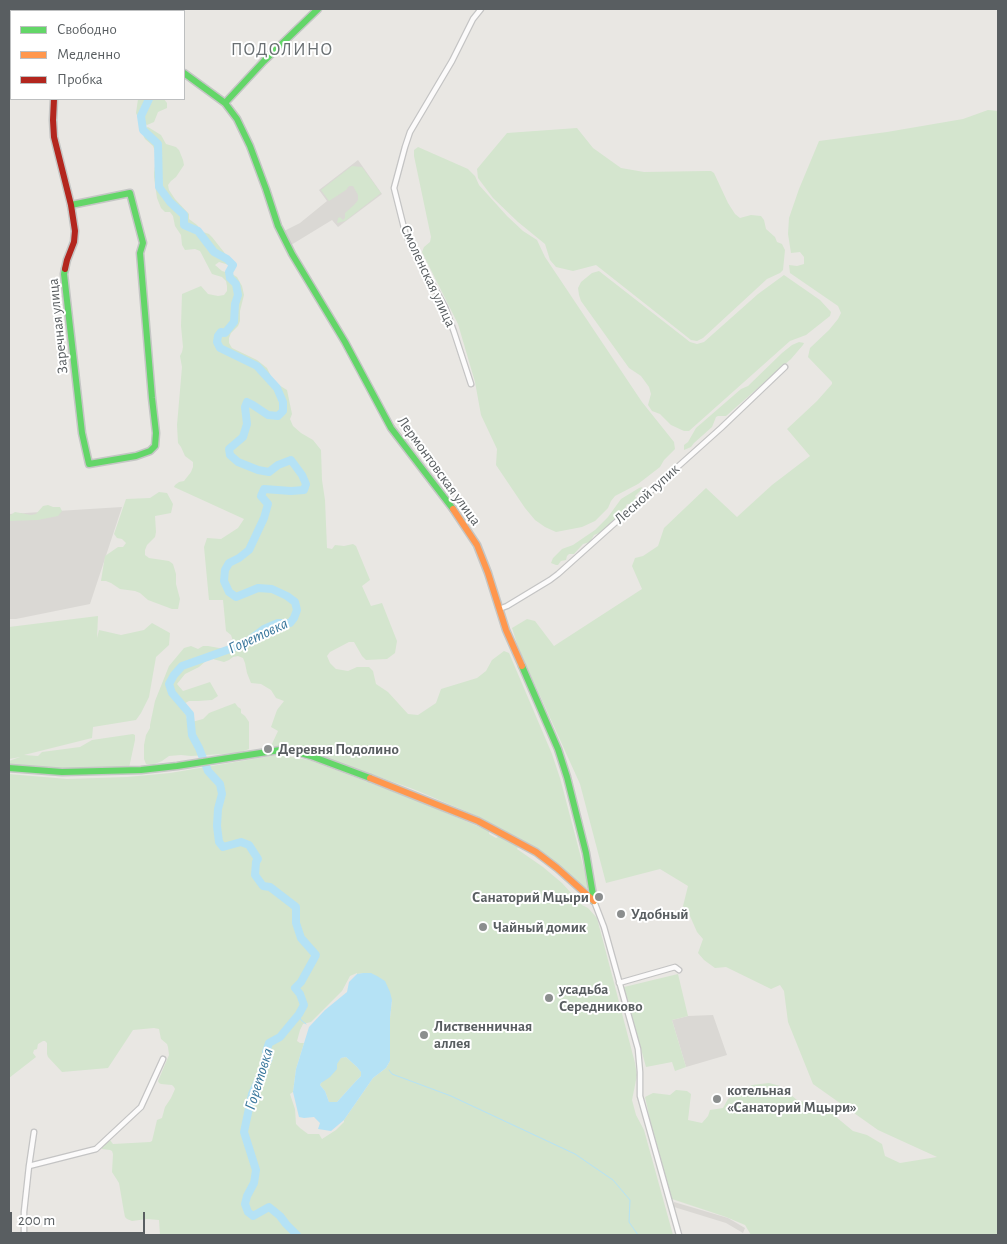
<!DOCTYPE html>
<meta charset="utf-8">
<style>
body{margin:0}
#map{position:relative;width:1007px;height:1244px;overflow:hidden;background:#e9e7e3;font-family:"Alegreya Sans",sans-serif}
canvas{display:block}
.frame{position:absolute;inset:0;border:10px solid #595e61;pointer-events:none}
.legend{position:absolute;left:10px;top:10px;width:175px;height:90px;box-sizing:border-box;background:#fff;border:1px solid #bdbfc0;margin:0;padding:6px 9px;list-style:none;font-size:15px;color:#595e61}
.legend li{display:flex;align-items:center;gap:10px;height:25px}
.legend b{width:25px;border:1px solid #bdbfc0}
.scale{position:absolute;left:10px;top:1212px;width:135px;height:22px;box-sizing:border-box;border:2px solid #595e61;border-top:0;padding-left:6px;font-size:15px;line-height:18px;white-space:nowrap;color:#595e61;-webkit-text-stroke:4px #fff;paint-order:stroke}
</style>
<div id="map">
<canvas width="1007" height="1244"></canvas>
<div class="frame"></div>
<ul class="legend">
<li><b style="height:6px;background:#63d668"></b>Свободно</li>
<li><b style="height:6px;background:#ff974d"></b>Медленно</li>
<li><b style="height:6px;background:#b3261e"></b>Пробка</li>
</ul>
<div class="scale">200 m</div>
</div>
<script>
const ctx = document.querySelector('canvas').getContext('2d');
ctx.lineJoin = 'round';
function paint(path, color) { ctx.fillStyle = color; ctx.fill(path, 'evenodd'); }
const toPath = rows => new Path2D(rows.map(r => 'M' + r).join(''));
function trace(path, color, width, dash) { ctx.strokeStyle = color; ctx.lineWidth = width; ctx.lineCap = dash ? 'butt' : 'round'; ctx.setLineDash(dash || []); ctx.stroke(path); }
function label(font, color, halo, rows, align = 'center') {
  ctx.font = font + ' "Alegreya Sans",sans-serif'; ctx.lineWidth = 4; ctx.setLineDash([]); ctx.textBaseline = 'middle'; ctx.strokeStyle = halo; ctx.fillStyle = color; for (const [text, x, y, turn = 0] of rows) {
    ctx.save(); ctx.translate(x, y); ctx.rotate((+turn || 0) * Math.PI / 180); ctx.textAlign = isNaN(turn) ? turn : align; if (halo) ctx.strokeText(text, 0, 0); ctx.fillText(text, 0, 0); ctx.restore();
  }
}
const industrial = toPath([
 [358,160,382,194,338,227,332,220,291,245,284,231,300,223,327,201,319,190],
 [122,507,90,604,16,619,9,619,9,514],
 [713,1015,727,1055,686,1067,672,1020,688,1016],
 [674,1202,728,1218,745,1228,743,1233,726,1223,674,1207]
]);
const green = toPath([
 [138,99,164,99,167,103,167,108,158,112,154,122,147,125,139,120,136,113],
 [988,110,998,111,998,1235,751,1235,745,1225,726,1217,672,1199,650,1120,645,1097,653,1093,670,1095,676,1090,687,1091,691,1094,688,1120,702,1123,708,1116,710,1110,723,1108,728,1099,746,1088,752,1085,769,1083,780,1086,797,1100,824,1107,853,1131,867,1135,882,1144,885,1156,900,1163,937,1157,878,1130,813,1084,788,1022,784,991,780,985,771,989,726,967,715,968,704,960,698,953,703,939,697,932,690,916,683,906,688,886,660,869,606,883,580,784,518,647,512,628,527,619,535,621,554,646,642,589,632,566,635,558,643,556,658,546,664,528,706,488,737,517,772,485,810,456,787,429,817,401,832,384,832,382,808,357,810,348,829,330,838,319,841,313,838,306,790,273,789,265,797,266,804,264,804,257,800,252,791,253,788,234,789,218,799,189,819,141,887,132,963,119],
 [148,127,161,135,166,144,176,147,179,150,183,160,184,165,176,177,171,181,168,185,169,190,175,199,189,214,189,219,197,225,203,232,209,234,212,237,231,261,229,265,219,262,215,265,222,271,232,274,237,277,242,286,244,295,240,311,240,321,238,326,231,333,229,338,229,343,232,348,257,360,267,368,274,382,287,390,292,414,290,419,293,426,301,433,313,440,321,450,322,480,325,500,327,548,332,549,335,545,344,546,353,544,356,546,370,580,362,586,371,606,382,603,397,641,395,653,387,659,366,660,362,656,354,642,349,642,330,652,327,656,330,663,336,669,348,671,357,667,369,667,373,671,376,684,388,692,408,714,418,715,436,703,441,689,477,678,486,671,492,660,504,651,509,653,552,754,560,778,589,888,583,888,558,865,522,840,477,816,413,789,311,753,286,746,271,746,278,731,271,727,277,710,284,701,276,698,271,690,261,684,251,683,247,673,245,663,243,658,238,656,233,657,229,660,224,662,213,659,207,660,199,667,185,674,177,684,183,691,210,682,218,696,212,700,198,701,189,701,180,706,186,715,188,723,203,719,209,713,235,703,238,707,241,709,241,713,245,716,249,722,249,749,238,753,191,756,181,755,169,756,162,761,152,765,146,764,144,759,144,745,146,735,150,728,150,725,155,701,169,666,184,648,191,646,198,649,203,646,208,646,219,648,224,648,233,641,231,635,226,631,223,600,209,600,204,547,207,538,221,539,238,528,244,519,174,487,175,485,179,482,184,481,191,472,193,467,193,462,185,456,181,447,178,443,177,425,182,367,180,356,182,352,183,347,181,326,182,294,201,286,208,294,218,296,224,295,227,291,227,286,226,281,222,277,212,274,200,251,195,249,185,250,182,245,181,235,175,226,173,216,170,212,165,212,161,208,157,198,154,177,154,172,156,161,155,151,153,146,145,139,143,135,143,129],
 [577,128,593,148,621,168,644,172,706,171,711,171,714,173,728,203,735,214,740,218,751,215,761,216,764,220,766,229,775,237,777,242,782,244,785,250,783,270,780,273,767,279,703,338,697,341,691,340,596,265,573,271,556,267,550,260,545,244,518,222,493,198,478,178,477,169,507,133],
 [418,147,468,169,475,176,479,185,507,216,523,231,537,240,545,257,642,402,674,442,675,449,664,460,660,467,638,484,615,496,611,501,608,508,595,521,582,527,556,532,545,527,535,520,525,508,496,465,497,449,481,415,475,382,458,324,422,252,424,247,430,242,431,237,414,156,414,150],
 [352,166,362,167,381,193,345,221,337,223,338,218,340,217,343,220,345,218,345,213,355,204,358,200,358,195,353,186,349,186,346,190,329,201,321,190],
 [599,271,690,342,697,344,704,342,758,294,784,275,820,300,831,312,830,316,806,335,790,341,689,431,684,431,671,425,660,414,652,411,648,405,651,394,649,387,641,376,629,368,581,301,579,295,578,288,581,282,592,273],
 [799,342,804,343,803,345,791,359,726,416,718,416,716,417,712,427,694,443,691,447,684,450,684,445,688,442,696,428,741,389,748,386,782,353,792,345],
 [642,487,641,490,635,496,636,498,632,505,627,504,626,506,623,513,616,516,612,523,602,532,594,535,590,542,583,544,574,554,569,554,567,556,566,560,561,561,558,565,556,565,551,563,553,558,562,549,573,545,595,530,608,517,621,499,639,488],
 [159,492,167,493,173,504,171,513,155,516,156,532,155,537,147,545,145,550,145,555,149,558,169,561,173,564,176,574,176,584,180,599,178,609,172,609,148,600,140,593,135,591,120,589,111,583,106,581,101,581,105,556,118,547,123,547,126,543,122,539,117,538,114,534,126,499,150,498],
 [48,505,53,507,60,507,62,511,58,516,38,520,9,521,9,516,15,512,31,515,36,514,43,506],
 [98,616,97,638,99,630,121,635,144,630,152,623,170,633,169,645,156,657,149,697,141,713,136,720,93,727,92,738,24,755,38,756,42,752,80,747,92,740,133,734,135,735,135,740,129,768,62,770,9,765,9,761,20,757,9,759,9,627],
 [279,755,309,760,413,799,475,825,489,831,489,834,496,838,500,836,518,847,517,849,543,867,562,883,582,905,588,908,597,918,635,1063,637,1075,632,1100,636,1115,644,1130,673,1235,160,1235,159,1220,147,1219,132,1221,127,1219,125,1217,124,1212,119,1183,112,1172,113,1154,112,1151,110,1150,102,1149,102,1146,107,1141,110,1140,113,1144,150,1142,152,1141,157,1120,162,1118,165,1107,171,1098,175,1089,174,1087,172,1085,161,1084,159,1083,158,1081,169,1055,168,1047,167,1044,161,1039,159,1029,154,1028,133,1030,108,1068,62,1072,48,1057,47,1054,47,1043,45,1041,43,1041,38,1044,37,1049,34,1050,33,1053,36,1057,9,1078,9,774,67,779,127,777,170,773,265,757],
 [357,973,357,974,363,973,392,1000,390,1018,390,1061,386,1068,373,1078,344,1120,344,1122,336,1130,322,1139,319,1134,308,1134,300,1128,296,1124,295,1109,290,1094,293,1092,296,1069,304,1043,300,1043,297,1041,300,1030,303,1024,311,1022,342,991,350,976],
 [678,974,688,1016,672,1020,686,1067,675,1071,672,1062,646,1067,624,987],
 [346,1057,357,1067,361,1072,361,1076,356,1081,337,1102,329,1102,325,1091,320,1085,321,1083,341,1058]
]);
const water = toPath([
 [363,973,371,973,377,976,385,981,390,992,392,1000,390,1018,390,1061,386,1068,373,1078,344,1120,331,1131,318,1129,320,1123,314,1117,304,1118,299,1117,293,1092,296,1069,309,1027,325,1010,347,992,349,982,357,974],
 [346,1057,357,1067,361,1072,361,1076,356,1081,337,1102,329,1102,325,1091,320,1085,321,1083,330,1077,337,1069,337,1064,341,1058]
]);
const stream = toPath([
 [299,1014,301,1020,306,1024],
 [389,1070,392,1074,451,1096,575,1154,613,1180,630,1200,629,1222,638,1235]
]);
const river = toPath([
 [62,9,63,11],
 [149,99,141,116,143,130,158,144,159,187,170,202,184,215,184,225,198,231,214,252,227,259,233,265,229,272,230,278,236,284,238,295,235,304,234,322,225,333,221,332,218,336,217,342,220,348,257,366,277,388,283,402,283,411,278,416,268,415,253,405,247,402,245,407,247,424,243,437,229,449,230,455,238,462,258,470,269,472,278,465,291,460,302,475,306,484,304,490,291,491,264,489,261,496,268,504,264,518,249,550,239,558,229,563,225,570,224,581,229,592,236,597,258,588,272,589,287,596,295,602,297,610,294,618,290,623,278,623,264,629,244,644,182,666,174,675,169,684,172,693,190,714,192,735,199,748,208,771,220,784,222,794,218,809,217,826,219,842,223,847,241,842,249,845,258,859,256,862,255,875,263,886,270,887,296,907,296,923,301,938,316,955,301,982,295,988,300,994,304,1005,299,1014,280,1037,269,1043,266,1052,269,1058,252,1094,244,1132,256,1170,254,1183,247,1196,245,1204,248,1212,253,1216,269,1207,280,1216,286,1224,297,1235]
]);
const street = toPath([
 [149,11,151,9],
 [471,384,454,332,445,307,410,244,405,232,394,188,405,147,410,132,452,61,473,19,481,9],
 [499,609,507,606,550,580,558,574,721,428,785,367],
 [594,901,604,927,638,1049,640,1072,640,1096,679,1235],
 [619,983,675,967,679,970],
 [29,1166,96,1149,141,1107,163,1059],
 [24,1235,24,1212,29,1166,34,1132]
]);
const fast = toPath([
 [27,9,28,11],
 [184,73,225,103,237,119,250,146,266,189,278,226,292,254,345,342,391,428,453,509],
 [225,103,264,61,318,9],
 [65,269,64,274,82,433,89,464,136,456,150,451,155,446,156,433,152,398,140,253,143,243,130,193,71,205],
 [522,666,558,749,567,777,586,853,594,901],
 [9,768,62,772,141,770,177,766,280,750,293,751,311,756,370,778]
]);
const slow = toPath([
 [453,509,477,545,488,573,506,630,522,666],
 [370,778,478,821,536,852,557,868,594,901]
]);
const jam = toPath([
 [54,99,53,120,54,137,71,205,75,231,74,242,67,260,65,269]
]);
const markers = [
 [268,749,5,"#8b8e8e"],
 [599,897,5,"#8b8e8e"],
 [621,914,5,"#8b8e8e"],
 [483,927,5,"#8b8e8e"],
 [549,998,5,"#8b8e8e"],
 [424,1035,5,"#8b8e8e"],
 [717,1099,5,"#8b8e8e"]
];
const streetNames = [
 ["Смоленская улица",428,276,65],
 ["Заречная улица",58,326,-96],
 ["Лермонтовская улица",439,471,54],
 ["Лесной тупик",647,494,-42]
];
const poiNames = [
 ["Деревня Подолино",278,749],
 ["Санаторий Мцыри",589,897,"right"],
 ["Удобный",631,914],
 ["Чайный домик",493,927],
 ["усадьба",559,989],
 ["Середниково",559,1006],
 ["Лиственничная",434,1026],
 ["аллея",434,1043],
 ["котельная",727,1090],
 ["«Санаторий Мцыри»",727,1107]
];
const waterNames = [
 ["Горетовка",258,636,-25],
 ["Горетовка",259,1079,-73]
];
const quarterNames = [
 ["ПОДОЛИНО",282,50]
];
paint(industrial, '#dad8d4');
paint(green, '#d4e5ce');
paint(water, '#b5e2f5');
trace(stream, '#b5e2f5', 1);
trace(river, '#b5e2f5', 8);
trace(street, '#c4c4c4', 7);
trace(fast, '#c5c6c5', 9);
trace(slow, '#c5c6c5', 9);
trace(jam, '#c5c6c5', 9);
trace(street, '#fcfbfb', 4.5);
trace(fast, '#63d668', 6);
trace(slow, '#ff974d', 6);
trace(jam, '#b3261e', 6);
for (const [x, y, r, color] of markers) { const dot = new Path2D(); dot.arc(x, y, r, 0, 2 * Math.PI); ctx.fillStyle = color; ctx.fill(dot); trace(dot, '#fff', 2); }
label('15px', '#595e61', '#fff', streetNames);
label('bold 15px', '#595e61', '#fff', poiNames, 'left');
label('italic 16px', '#39779c', '#fff', waterNames);
ctx.letterSpacing = '1px';
label('18px', '#6a7073', '#fff', quarterNames);
ctx.letterSpacing = '0px';
</script>
